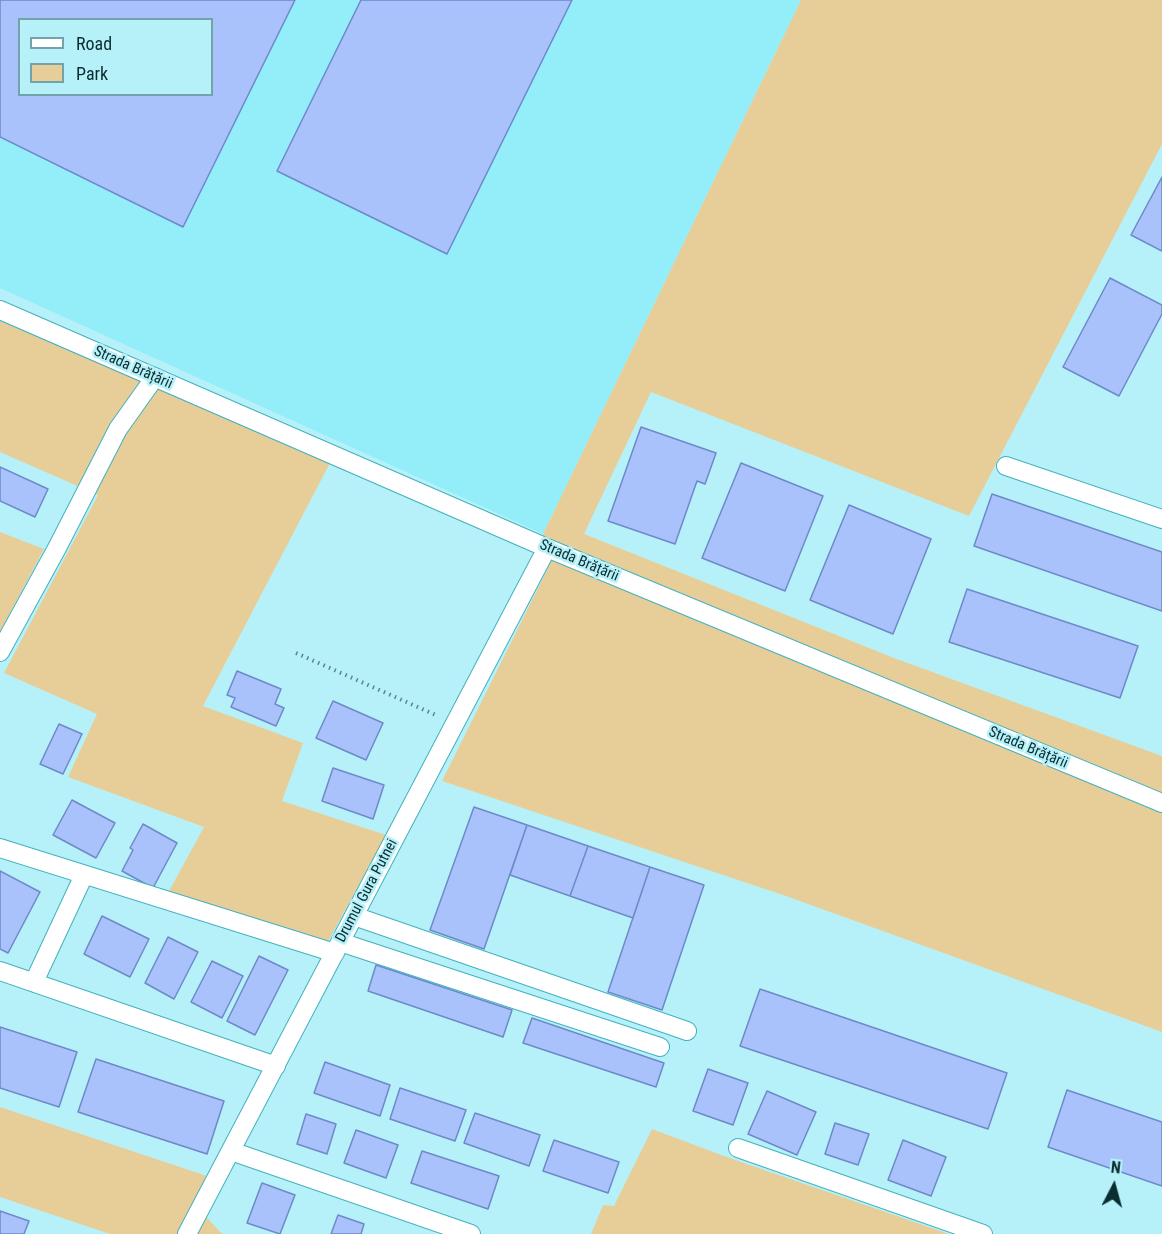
<!DOCTYPE html>
<meta charset="utf-8">
<style>
body{margin:0}
#map{position:relative;width:1162px;height:1234px;overflow:hidden;background:#b6f1f9;font-family:"Roboto Condensed",sans-serif}
canvas{display:block}
.legend{position:absolute;left:18px;top:18px;width:195px;height:78px;box-sizing:border-box;background:#b6f1f9;border:2px solid #71a3a9;margin:0;padding:8px 10px;list-style:none;font-size:18px;color:#092d31}
.legend li{display:flex;align-items:center;gap:12px;height:30px}
.legend b{width:30px;border:2px solid #71a3a9}
.north{position:absolute;left:1084px;top:1156px;width:60px;height:60px;-webkit-text-stroke:4px #b6f1f9;paint-order:stroke;rotate:6deg;font-size:16px;font-weight:700;line-height:24px;text-align:center;color:#092d31}
.north::after{content:'';display:block;margin:auto;width:21px;height:27px;background:#092d31;clip-path:polygon(50% 0,100% 100%,50% 72%,0 100%)}
</style>
<div id="map">
<canvas width="1162" height="1234"></canvas>
<ul class="legend">
<li><b style="height:8px;background:#fff"></b>Road</li>
<li><b style="height:16px;background:#e7ce99"></b>Park</li>
</ul>
<div class="north">N</div>
</div>
<script>
const ctx = document.querySelector('canvas').getContext('2d');
ctx.lineJoin = 'round';
function paint(path, color) { ctx.fillStyle = color; ctx.fill(path, 'evenodd'); }
const toPath = rows => new Path2D(rows.map(r => 'M' + r).join(''));
function trace(path, color, width, dash) { ctx.strokeStyle = color; ctx.lineWidth = width; ctx.lineCap = dash ? 'butt' : 'round'; ctx.setLineDash(dash || []); ctx.stroke(path); }
function label(font, color, halo, rows, align = 'center') {
  ctx.font = font + ' "Roboto Condensed",sans-serif'; ctx.lineWidth = 5; ctx.setLineDash([]); ctx.textBaseline = 'middle'; ctx.strokeStyle = halo; ctx.fillStyle = color; for (const [text, x, y, turn = 0] of rows) {
    ctx.save(); ctx.translate(x, y); ctx.rotate((+turn || 0) * Math.PI / 180); ctx.textAlign = isNaN(turn) ? turn : align; if (halo) ctx.strokeText(text, 0, 0); ctx.fillText(text, 0, 0); ctx.restore();
  }
}
const built = toPath([
 [0,0,801,0,543,534,0,288],
 [20,20,212,20,212,94,20,94]
]);
const green = toPath([
 [801,0,1162,0,1162,144,969,516,651,392,584,534,894,658,1162,756,1162,1032,786,896,442,781,550,564,543,534],
 [0,321,331,461,203,706,303,743,282,801,386,835,326,945,169,891,204,827,68,777,97,714,4,673,98,495,0,452],
 [0,532,44,549,0,632],
 [0,1107,210,1177,193,1202,220,1232,224,1234,110,1234,0,1197],
 [652,1129,724,1156,949,1234,591,1234,603,1205,614,1206]
]);
const building = toPath([
 [0,0,295,0,183,227,0,137,0,0],
 [20,20,212,20,212,94,20,94,20,20],
 [361,0,572,0,447,254,277,171,361,0],
 [1162,177,1162,251,1131,235,1162,177],
 [1110,278,1162,305,1162,314,1119,396,1063,367,1110,278],
 [641,427,716,453,705,484,697,481,675,544,608,521,641,427],
 [741,463,823,496,785,591,702,558,741,463],
 [0,467,48,489,35,517,0,501,0,467],
 [992,494,1162,552,1162,611,974,546,992,494],
 [849,505,931,539,893,634,810,600,849,505],
 [967,589,1138,646,1120,698,949,642,967,589],
 [237,671,281,689,275,704,284,708,276,726,231,707,235,698,227,695,237,671],
 [333,701,383,723,366,760,316,738,333,701],
 [59,724,82,734,63,774,40,764,59,724],
 [333,768,384,785,373,819,322,801,333,768],
 [72,800,115,823,96,858,53,835,72,800],
 [474,807,527,825,484,949,430,930,474,807],
 [143,824,177,843,153,888,122,871,133,850,130,848,143,824],
 [527,825,588,846,570,896,510,875,527,825],
 [588,846,650,867,633,918,570,896,588,846],
 [650,867,704,885,662,1010,608,992,650,867],
 [0,871,40,892,8,953,0,949,0,871],
 [102,916,149,939,130,977,84,954,102,916],
 [168,937,198,952,174,999,145,983,168,937],
 [259,956,288,970,255,1035,227,1021,259,956],
 [212,961,243,976,222,1018,191,1002,212,961],
 [376,965,512,1010,503,1037,368,991,376,965],
 [760,989,1007,1073,988,1129,740,1046,760,989],
 [532,1018,664,1063,656,1087,523,1043,532,1018],
 [0,1027,77,1052,59,1107,0,1088,0,1027],
 [96,1059,224,1101,207,1154,78,1112,96,1059],
 [325,1062,390,1085,380,1116,314,1093,325,1062],
 [708,1069,748,1083,733,1125,693,1111,708,1069],
 [400,1088,466,1110,455,1141,390,1119,400,1088],
 [1067,1090,1162,1122,1162,1186,1048,1147,1067,1090],
 [767,1091,816,1112,797,1155,748,1134,767,1091],
 [475,1113,540,1135,529,1166,464,1143,475,1113],
 [306,1114,336,1124,327,1154,297,1144,306,1114],
 [835,1123,869,1134,858,1165,825,1154,835,1123],
 [356,1130,398,1145,386,1178,344,1163,356,1130],
 [554,1140,619,1162,608,1193,543,1171,554,1140],
 [903,1140,946,1157,931,1196,888,1180,903,1140],
 [422,1151,499,1176,488,1209,411,1183,422,1151],
 [262,1183,295,1195,280,1234,247,1223,262,1183],
 [0,1211,29,1221,24,1234,0,1234,0,1211],
 [338,1215,364,1224,361,1234,331,1234,338,1215]
]);
const path = toPath([
 [296,653,438,716]
]);
const street = toPath([
 [0,310,547,548,1162,803],
 [1006,466,1162,519],
 [0,652,57,548,118,429,155,377],
 [0,848,335,953],
 [354,916,687,1031],
 [340,942,660,1047],
 [0,971,276,1066],
 [34,982,84,875],
 [738,1148,983,1234],
 [231,1151,471,1234],
 [187,1234,547,548]
]);
const streetNames = [
 ["Strada Brățării",133,368,24],
 ["Strada Brățării",579,561,23],
 ["Strada Brățării",1028,748,23],
 ["Drumul Gura Putnei",367,891,-62]
];
paint(built, '#93eefa');
paint(green, '#e7ce99');
paint(building, '#a9c2fc');
trace(building, '#6e89c8', 1.5);
trace(street, '#42b1be', 20);
trace(path, '#58868c', 4, [1.5, 4.5]);
trace(street, '#fff', 18);
label('15px', '#092d31', '#b6f1f9', streetNames);
</script>
